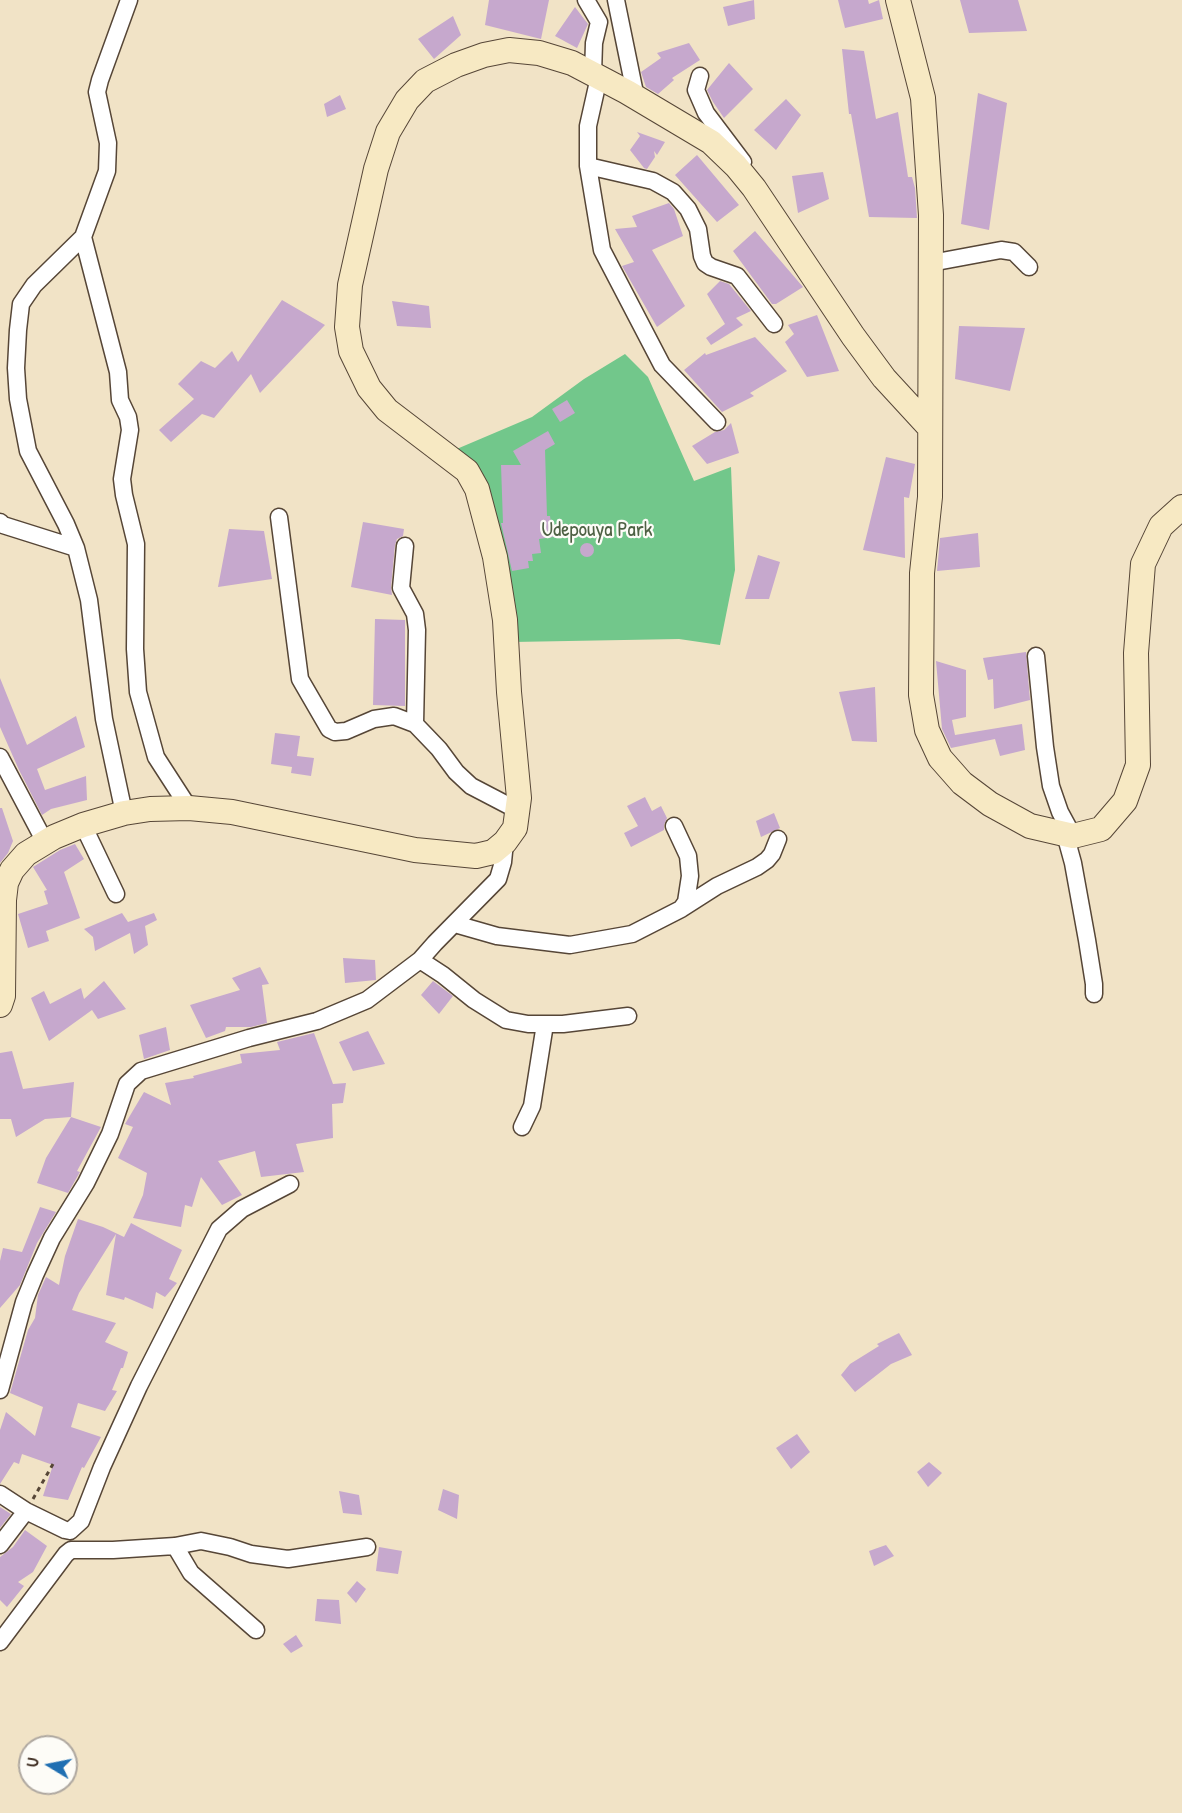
<!DOCTYPE html>
<style>
body{margin:0}
#map{position:relative;width:1182px;height:1813px;overflow:hidden;background:#f1e3c6;font-family:"Patrick Hand",sans-serif}
canvas{display:block}
.north{position:absolute;left:18px;top:1735px;width:60px;height:60px;box-sizing:border-box;background:#fdfcf7;border:2px solid #afa8a0;border-radius:50%;rotate:280deg;font-size:16px;font-weight:700;line-height:24px;text-align:center;color:#3b2a1e}
.north::after{content:'';display:block;margin:auto;width:21px;height:27px;background:#1f6fb2;clip-path:polygon(50% 0,100% 100%,50% 72%,0 100%)}
</style>
<div id="map">
<canvas width="1182" height="1813"></canvas>
<div class="north">U</div>
</div>
<script>
const ctx = document.querySelector('canvas').getContext('2d');
ctx.lineJoin = 'round';
function paint(path, color) { ctx.fillStyle = color; ctx.fill(path, 'evenodd'); }
const toPath = rows => new Path2D(rows.map(r => 'M' + r).join(''));
function trace(path, color, width, dash) { ctx.strokeStyle = color; ctx.lineWidth = width; ctx.lineCap = dash ? 'butt' : 'round'; ctx.setLineDash(dash || []); ctx.stroke(path); }
function label(font, color, halo, rows, align = 'center') {
  ctx.font = font + ' "Patrick Hand",sans-serif'; ctx.lineWidth = 4.5; ctx.setLineDash([]); ctx.textBaseline = 'middle'; ctx.strokeStyle = halo; ctx.fillStyle = color; for (const [text, x, y, turn = 0] of rows) {
    ctx.save(); ctx.translate(x, y); ctx.rotate((+turn || 0) * Math.PI / 180); ctx.textAlign = isNaN(turn) ? turn : align; if (halo) ctx.strokeText(text, 0, 0); ctx.fillText(text, 0, 0); ctx.restore();
  }
}
const green = toPath([
 [625,354,648,377,694,481,731,467,735,570,720,645,679,639,513,642,501,595,452,451,532,417,584,379]
]);
const building = toPath([
 [489,0,549,0,541,39,485,25],
 [754,0,755,19,728,26,723,7],
 [838,0,868,0,869,4,879,0,883,19,845,28],
 [960,0,1018,0,1027,31,969,33],
 [575,7,588,24,577,48,555,36],
 [453,16,461,35,434,59,418,39],
 [689,43,700,60,672,78,674,80,658,94,646,87,641,72,661,58,657,53],
 [842,49,864,51,876,119,898,112,908,177,912,177,915,188,917,218,869,217,851,114,849,114],
 [729,63,753,89,724,118,713,102,707,90],
 [978,93,1007,103,989,230,961,224],
 [340,95,346,109,327,117,324,104],
 [786,99,801,115,776,150,754,130],
 [637,132,665,142,657,155,654,151,655,157,647,169,644,168,630,150,640,136],
 [697,155,739,205,717,222,675,175],
 [823,172,829,199,798,213,792,176],
 [669,203,674,209,683,236,652,250,685,306,657,327,622,266,634,262,615,229,637,227,632,216],
 [755,231,803,287,776,304,772,304,733,251],
 [720,281,729,284,751,311,736,318,743,325,711,345,706,338,725,324,707,294],
 [282,300,325,325,260,393,251,374,214,418,202,414,171,442,159,430,194,399,178,384,201,361,215,368,232,351,238,362],
 [392,301,429,306,431,328,397,326],
 [817,315,839,371,807,377,785,342,794,334,788,325],
 [959,326,1025,328,1010,391,955,379],
 [755,337,787,371,750,393,754,396,722,412,684,370,705,353,706,355],
 [567,400,575,413,560,422,552,409],
 [731,423,739,453,707,464,692,446,715,432,724,430],
 [548,431,555,444,545,450,547,516,550,516,553,537,539,539,541,553,532,554,533,561,528,561,529,568,512,571,501,523,503,523,501,465,521,465,513,451],
 [886,457,915,464,909,498,904,497,905,558,863,550],
 [363,522,404,529,403,536,397,539,395,545,391,587,392,595,351,587],
 [229,529,264,531,272,579,218,587],
 [978,533,980,567,937,571,940,538],
 '580 550a7 7 0 1 1 14 0a7 7 0 1 1-14 0Z',
 [758,555,780,562,769,599,745,599],
 [375,619,405,620,405,706,373,705],
 [1026,652,1030,700,994,709,993,679,988,680,983,658],
 [936,661,966,670,966,717,952,720,955,735,1022,724,1025,750,1000,756,995,739,951,748,942,729],
 [0,678,27,745,76,716,85,747,37,769,45,790,86,776,87,800,51,809,42,815,19,770,0,727],
 [875,687,877,742,852,741,839,692],
 [275,733,300,736,297,756,314,758,311,776,291,773,292,767,271,764],
 [645,797,652,811,661,806,667,818,664,825,664,830,631,847,624,833,638,826,627,806],
 [0,808,2,808,13,841,8,853,0,863],
 [774,813,780,828,761,837,756,821],
 [75,844,84,859,64,872,80,918,46,931,49,941,28,948,18,914,48,904,44,891,47,890,33,867,60,850],
 [122,913,128,922,154,913,157,920,145,926,148,945,134,954,130,933,95,951,93,937,84,929],
 [343,958,375,960,376,980,345,983],
 [260,967,269,984,262,985,267,1023,251,1027,226,1027,225,1031,206,1038,190,1005,240,990,232,978],
 [104,981,126,1009,98,1019,92,1010,49,1041,31,998,44,991,50,1004,81,988,84,999],
 [433,981,453,996,439,1014,421,995],
 [166,1027,170,1050,144,1059,139,1035],
 [368,1031,385,1064,353,1071,339,1042],
 [314,1033,333,1084,346,1083,343,1103,332,1104,333,1138,296,1144,304,1172,261,1177,255,1151,218,1161,242,1195,222,1205,201,1177,192,1207,185,1205,181,1227,133,1218,143,1195,147,1173,118,1158,133,1127,125,1124,144,1092,171,1105,165,1083,194,1078,193,1076,242,1063,240,1054,280,1050,277,1042],
 [12,1051,23,1089,74,1082,71,1117,45,1119,16,1137,11,1119,0,1119,0,1053],
 [71,1117,101,1127,77,1171,80,1172,68,1193,37,1183,46,1158],
 [40,1207,56,1212,37,1243,20,1285,0,1308,0,1261,3,1248,22,1252],
 [78,1219,103,1227,124,1237,131,1223,182,1250,169,1279,177,1283,165,1297,156,1292,153,1309,125,1297,124,1300,106,1295,116,1234,79,1293,72,1310,116,1323,105,1342,128,1352,123,1368,121,1368,112,1390,117,1391,105,1411,78,1403,71,1427,101,1437,84,1468,82,1467,68,1500,43,1496,53,1465,22,1454,19,1464,14,1462,0,1484,0,1430,6,1412,35,1436,43,1407,10,1393,28,1330,35,1318,38,1295,46,1277,59,1285,65,1256],
 [899,1333,912,1355,891,1364,855,1392,841,1375,850,1364,879,1346,877,1344],
 [797,1434,810,1452,791,1469,776,1448],
 [929,1462,942,1473,928,1487,917,1472],
 [443,1489,459,1495,457,1519,438,1510],
 [339,1491,359,1495,362,1515,343,1513],
 [0,1507,11,1514,0,1528],
 [25,1530,47,1546,33,1572,18,1582,24,1586,7,1607,0,1600,0,1557,13,1547],
 [886,1545,894,1556,874,1566,869,1551],
 [379,1547,402,1551,398,1574,376,1571],
 [357,1581,366,1589,356,1603,347,1593],
 [317,1599,339,1600,341,1624,315,1621],
 [296,1635,303,1646,291,1653,283,1644]
]);
const path = toPath([
 [33,1499,53,1464]
]);
const street = toPath([
 [586,0,599,22,594,43,593,74],
 [616,0,636,98],
 [700,76,696,90,706,113,743,162],
 [599,77,588,126,588,166,602,250,662,365,717,422],
 [588,166,653,181,673,192,688,209,698,229,702,256,705,263,711,267,737,276,774,324],
 [83,237,118,372,120,400,128,417,130,430,122,479,124,495,136,544,135,649,138,692,156,757,189,808],
 [931,263,1001,250,1014,252,1029,267],
 [279,517,300,679,329,729,335,732,346,731,374,719,394,716,415,724,439,749,456,772,471,786,517,810],
 [0,522,3,525,76,548],
 [405,546,401,588,415,614,417,630,415,724],
 [1036,656,1045,747,1051,786,1060,812,1073,836],
 [0,757,45,842],
 [124,813,104,719,89,600,76,548,66,524,28,451,18,399,16,368,18,330,21,304,34,285,83,237,107,171,108,143,97,92,100,80,129,0],
 [83,825,116,894],
 [1065,834,1073,863,1087,940,1094,984,1094,994],
 [681,909,717,886,757,867,767,860,772,854,778,839],
 [455,924,497,936,570,945,632,934,681,909,686,902,690,876,688,856,674,826],
 [420,960,443,975,474,1000,506,1020,528,1024,563,1024,628,1016],
 [522,1127,532,1106,545,1024],
 [0,1390,24,1302,35,1275,52,1238,86,1183,110,1134,127,1084,141,1071,249,1038,317,1021,367,1000,420,960,435,943,498,879,503,862,505,842],
 [0,1494,26,1511,65,1530,70,1531,81,1521,102,1467,139,1386,219,1229,242,1209,290,1184],
 [0,1545,26,1511],
 [175,1546,191,1573,256,1630],
 [0,1642,66,1554,71,1550,113,1550,175,1546,201,1541,230,1547,251,1554,288,1559,367,1547]
]);
const secondary = toPath([
 [898,0,923,98,931,215,930,497,922,573,921,695,927,730,940,758,962,783,990,804,1030,826,1073,836,1101,829,1125,801,1138,765,1136,653,1143,564,1161,526,1182,507],
 [0,1005,3,996,4,900,6,883,12,870,26,854,54,837,83,825,124,813,150,809,189,808,232,812,415,850,476,856,493,852,505,842,515,828,519,798,509,692,505,620,495,557,477,489,467,471,387,410,369,388,351,351,347,327,350,285,376,169,388,132,407,100,425,81,456,65,484,55,509,50,539,53,572,63,627,92,711,142,736,166,754,188,853,336,884,378,930,428]
]);
const parkNames = [
 ["Udepouya Park",597,530]
];
paint(green, '#72c78b');
paint(building, '#c6a8cd');
trace(street, '#564637', 19);
trace(secondary, '#564637', 26);
trace(path, '#564637', 3, [4.5, 4.5]);
trace(street, '#fff', 16);
trace(secondary, '#f7e9c3', 24);
label('21px', '#4e6144', '#fdfcf7', parkNames);
</script>
